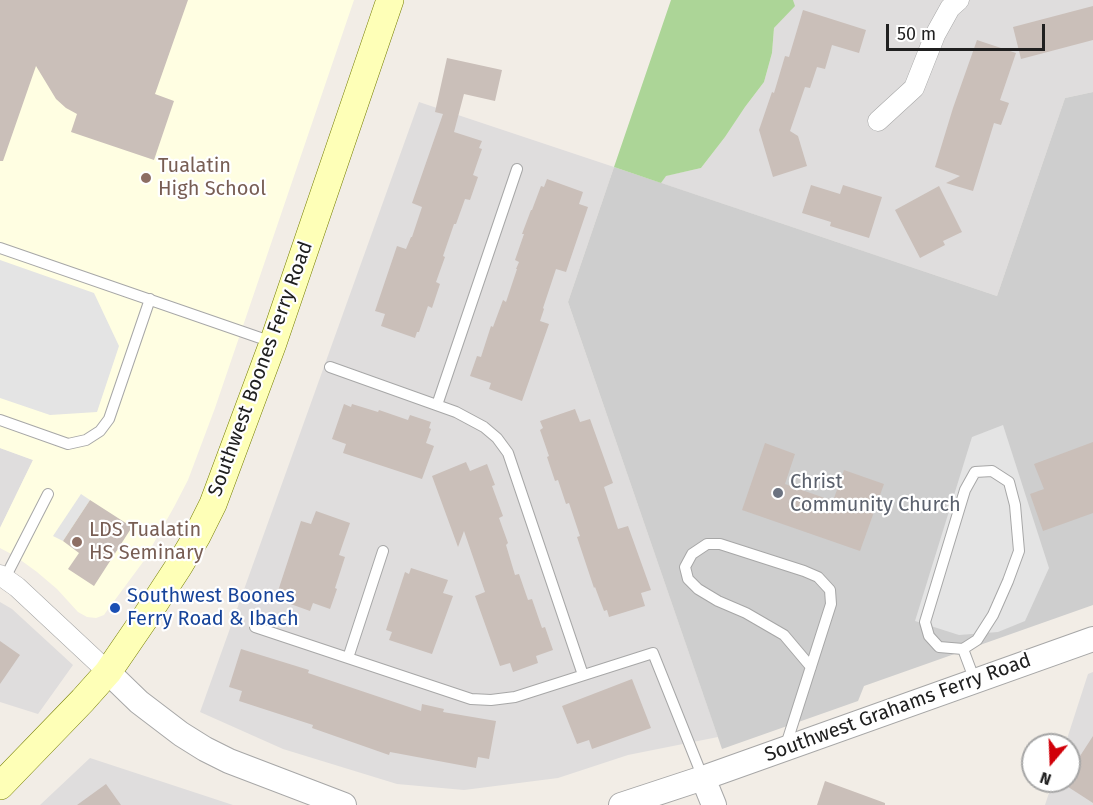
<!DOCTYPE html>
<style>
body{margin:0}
#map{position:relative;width:1093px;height:805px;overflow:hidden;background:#f2ede6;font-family:"Fira Sans",sans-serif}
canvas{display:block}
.north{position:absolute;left:1021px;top:733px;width:60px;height:60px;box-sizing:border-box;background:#fff;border:2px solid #a6a6a6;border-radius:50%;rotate:199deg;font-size:16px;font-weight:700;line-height:24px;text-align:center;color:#202020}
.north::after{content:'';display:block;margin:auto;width:21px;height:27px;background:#d10009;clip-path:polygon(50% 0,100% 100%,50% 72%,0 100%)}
.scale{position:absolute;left:886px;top:24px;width:159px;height:27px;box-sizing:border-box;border:3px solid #202020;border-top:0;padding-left:8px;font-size:18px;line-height:21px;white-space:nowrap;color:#202020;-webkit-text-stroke:4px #fff;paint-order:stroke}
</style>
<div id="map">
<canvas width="1093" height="805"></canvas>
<div class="north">N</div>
<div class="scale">50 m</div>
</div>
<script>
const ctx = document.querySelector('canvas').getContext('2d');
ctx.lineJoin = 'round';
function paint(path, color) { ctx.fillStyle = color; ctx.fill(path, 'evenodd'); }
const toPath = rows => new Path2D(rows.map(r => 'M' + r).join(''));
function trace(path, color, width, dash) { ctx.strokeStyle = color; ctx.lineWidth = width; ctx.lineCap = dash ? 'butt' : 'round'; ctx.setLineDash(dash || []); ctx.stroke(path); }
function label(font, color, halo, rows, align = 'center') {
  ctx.font = font + ' "Fira Sans",sans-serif'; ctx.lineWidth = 4.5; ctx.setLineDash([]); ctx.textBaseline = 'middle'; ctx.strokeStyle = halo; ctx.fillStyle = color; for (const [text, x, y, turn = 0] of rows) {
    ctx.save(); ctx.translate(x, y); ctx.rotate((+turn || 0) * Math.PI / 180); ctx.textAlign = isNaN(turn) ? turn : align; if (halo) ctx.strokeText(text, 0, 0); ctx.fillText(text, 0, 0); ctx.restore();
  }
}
const residential = toPath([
 [793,0,1093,0,1093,92,1065,98,997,296,661,183,665,176,701,168,725,137,745,107,764,82,772,53,774,28,794,6],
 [419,102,614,167,568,302,718,737,628,755,558,778,464,790,397,784,283,749,200,712],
 [0,448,33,460,0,528],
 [0,602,12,609,73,665,38,714,0,702],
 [1093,672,1093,805,1045,805,1053,781,1069,781,1069,745,1065,745,1088,674],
 [90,758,233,805,40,805]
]);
const education = toPath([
 [0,0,354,0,215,408,188,480,174,507,143,562,106,612,104,615,96,618,87,617,78,612,57,589,37,572,15,556,0,548,0,528,33,460,0,448]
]);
const religious = toPath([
 [1093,92,1093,605,864,686,858,701,722,749,568,302,614,167,997,296,1065,98]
]);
const forest = toPath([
 [671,0,793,0,795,6,774,28,772,53,764,82,745,107,725,137,701,168,666,176,661,183,614,167]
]);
const parking = toPath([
 [0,260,94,293,119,346,97,412,50,415,0,398],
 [1003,425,1049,568,1025,621,998,632,959,635,915,621,972,437],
 [81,494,90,500,63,541,53,536]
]);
const building = toPath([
 [0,0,188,0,155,94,174,101,154,160,71,132,77,114,66,108,56,99,36,66,3,161,0,161],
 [1093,6,1093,40,1021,59,1013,27],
 [803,10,866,30,859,53,832,45,825,69,817,67,810,88,805,87,790,131,798,136,807,166,773,177,759,130,772,92,774,93,785,56,789,57],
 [977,40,1016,53,1000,100,1009,103,1001,125,994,123,973,191,946,183,960,176,935,167,953,108],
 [447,58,502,70,495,101,464,94,454,132,482,141,479,148,482,149,473,175,478,177,470,200,465,199,456,224,454,224,443,256,445,257,436,282,440,284,432,308,428,306,419,332,417,332,415,338,381,326,385,314,375,311,397,246,406,249,411,237,412,237,422,207,412,203,443,114,435,112],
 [547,179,583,192,579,204,588,207,566,272,556,269,543,308,544,309,540,321,549,324,522,401,489,389,491,383,470,376,477,356,481,357,491,326,493,327,503,300,506,302,517,269,516,269,519,262,515,260,524,234,522,234,531,210,532,210,541,186,544,187],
 [811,185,840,194,843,185,882,197,869,238,830,226,831,222,802,213],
 [939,186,962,232,943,241,945,245,920,258,895,210],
 [344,404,351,407,352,404,378,412,379,410,408,420,410,415,431,422,429,428,431,429,426,443,434,446,422,479,343,453,346,444,332,439],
 [575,409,580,422,590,419,613,483,604,487,618,529,628,526,651,590,641,593,645,606,609,617,607,610,604,611,595,587,594,588,577,537,580,536,569,503,566,504,558,480,555,481,547,457,549,456,540,430,543,428,540,421],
 [1093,442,1093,513,1043,531,1030,494,1044,489,1034,464],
 [765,443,795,454,785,484,833,501,844,470,884,484,860,551,742,510],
 [466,462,470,471,487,464,495,485,492,486,503,516,499,518,508,543,506,545,515,575,519,574,528,600,532,599,542,628,545,627,553,650,536,656,538,663,513,672,510,663,500,666,475,596,485,592,464,531,458,547,432,476],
 [90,500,132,527,94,586,68,569,79,553,63,541],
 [316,511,350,523,339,555,345,557,335,588,337,589,330,609,313,603,310,611,285,602,287,594,278,591,301,521,311,524],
 [411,568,448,580,443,593,453,596,432,654,389,640,392,632,386,630,405,572,409,574],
 [0,641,20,655,0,684],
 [241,649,309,670,308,673,421,711,422,704,444,709,443,712,496,721,489,759,478,757,476,768,390,752,389,755,312,728,313,725,239,701,242,691,229,687],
 [632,679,651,728,592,749,589,740,577,744,562,706],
 [1093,736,1093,803,1062,783,1063,781,1069,781,1069,773],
 [825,781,885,803,885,805,817,805],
 [106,784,121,805,77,805]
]);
const service = toPath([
 [0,248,272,342],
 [330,367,456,412,484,427,497,438,508,453,583,675],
 [437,405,517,169],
 [0,420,68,444,86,440,100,431,109,419,150,299],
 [5,578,48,494],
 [255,627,471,699,491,700,515,697,653,653,703,778],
 [963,649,939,647,929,636,925,622,965,490,975,472,992,471,1009,482,1015,505,1019,551,1008,581,993,615,977,640,963,649,975,681],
 [348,658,383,551],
 [785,748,831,604,830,590,818,577,804,571,720,544,707,544,692,554,685,567,688,579,698,589,718,601,746,613,784,635,811,667]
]);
const minor = toPath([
 [878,121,914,88,935,35,950,8,959,0],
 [0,575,17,587,108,672]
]);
const tertiary = toPath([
 [108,672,139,702,181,734,205,749,229,761,344,805],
 [703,778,1093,639],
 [621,805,703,778,714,805]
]);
const secondary = toPath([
 [0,786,83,700,108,672,145,618,179,566,197,536,213,504,273,343,390,0]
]);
const markers = [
 [146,178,6,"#8d6e63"],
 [778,493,6,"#6b7280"],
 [77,542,6,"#8d6e63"],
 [115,608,6,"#1a4fb4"]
];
const educationNames = [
 ["Tualatin",158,166],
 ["High School",158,189],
 ["LDS Tualatin",89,530],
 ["HS Seminary",89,553]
];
const streetNames = [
 ["Southwest Boones Ferry Road",261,369,-70],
 ["Southwest Grahams Ferry Road",898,708,-20]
];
const worshipNames = [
 ["Christ",790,482],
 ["Community Church",790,505]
];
const transitNames = [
 ["Southwest Boones",127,596],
 ["Ferry Road & Ibach",127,619]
];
paint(residential, '#dfdddd');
paint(education, '#fffee2');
paint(religious, '#cecece');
paint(forest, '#acd597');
paint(parking, '#e4e4e4');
paint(building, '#cabfb9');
trace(service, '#a7a7a7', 12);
trace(minor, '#a7a7a7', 21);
trace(tertiary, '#a7a7a7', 26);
trace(secondary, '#767f00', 28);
trace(service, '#fff', 10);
trace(minor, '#fff', 20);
trace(tertiary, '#fff', 24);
trace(secondary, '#feffb7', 27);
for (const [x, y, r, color] of markers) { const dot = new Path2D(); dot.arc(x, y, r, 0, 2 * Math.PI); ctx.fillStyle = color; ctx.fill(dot); trace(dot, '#fff', 2); }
label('20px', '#785e54', '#fff', educationNames, 'left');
label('20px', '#202020', '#fff', streetNames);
label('20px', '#5b616d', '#fff', worshipNames, 'left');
label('20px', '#164399', '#fff', transitNames, 'left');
</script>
